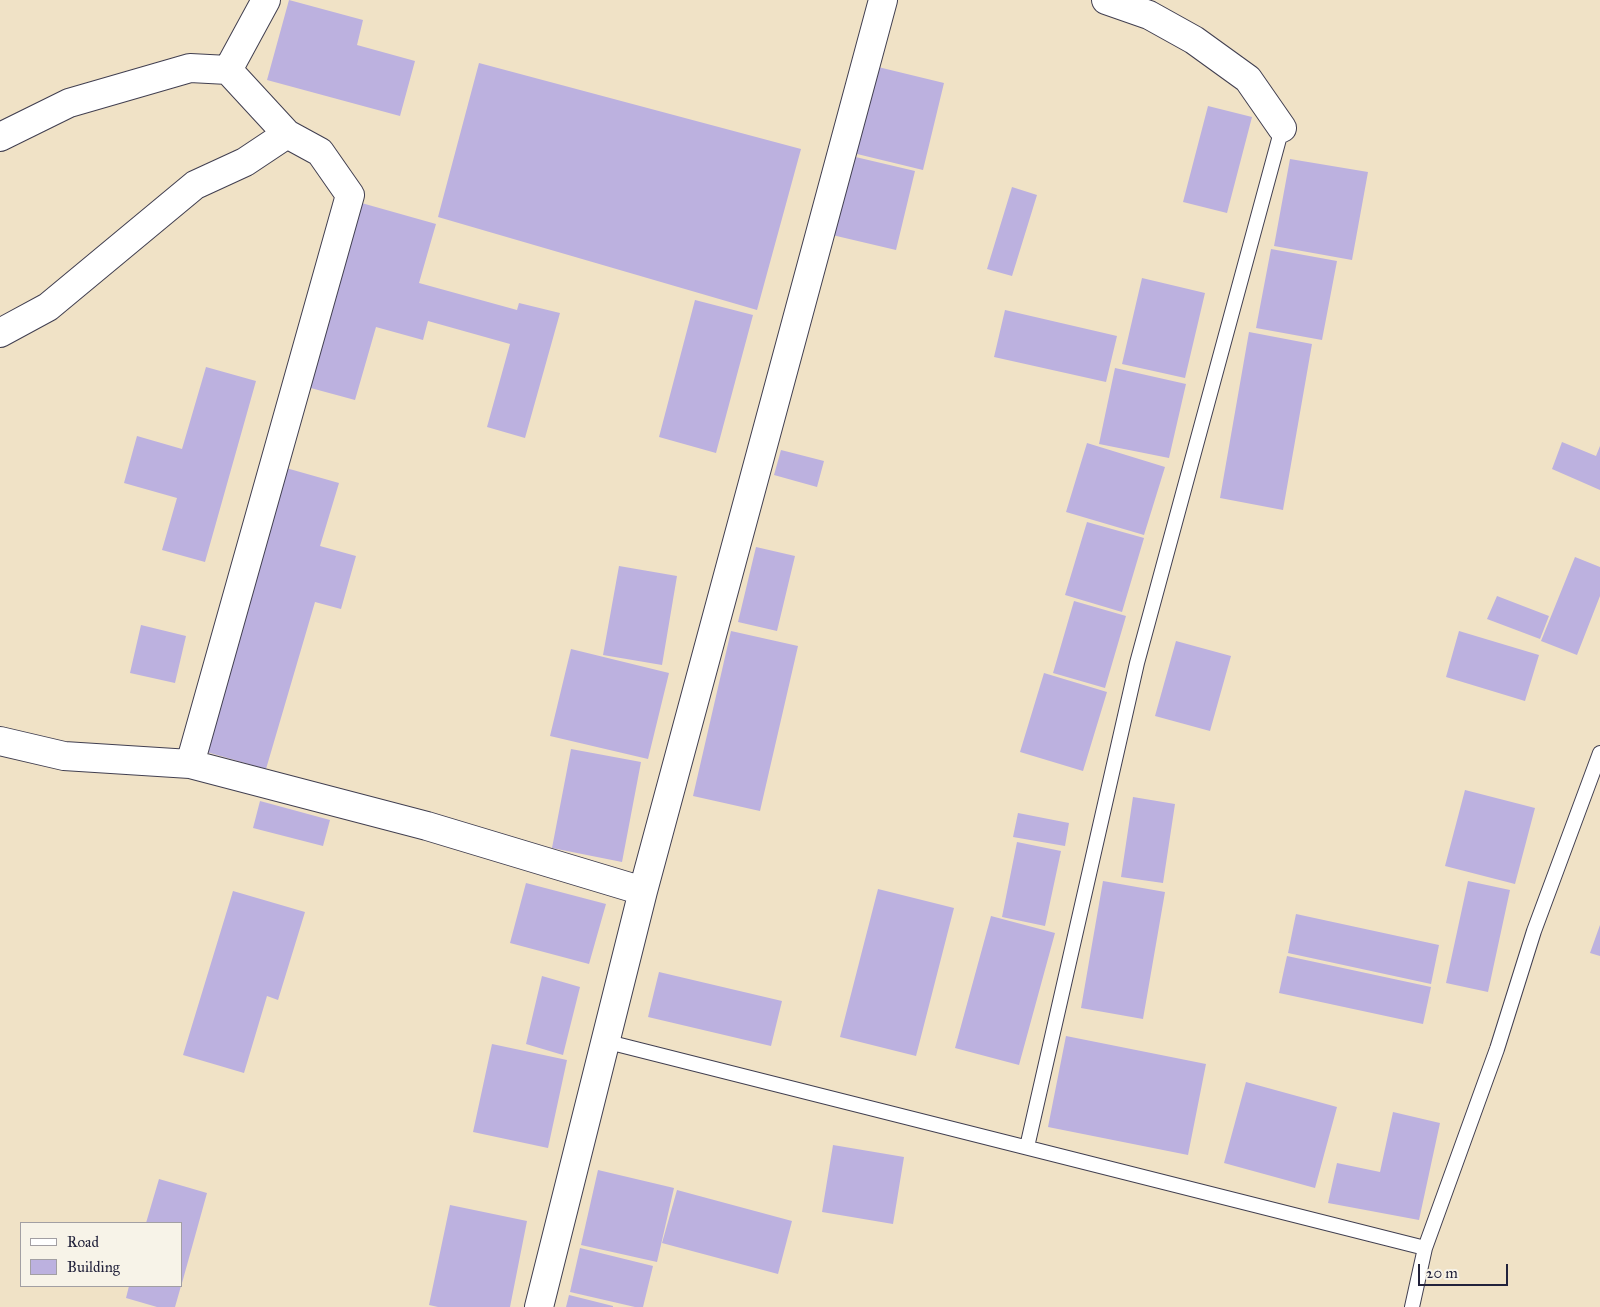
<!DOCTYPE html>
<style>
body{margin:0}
#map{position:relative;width:1600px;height:1307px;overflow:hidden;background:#f0e2c6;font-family:"IM FELL Great Primer",serif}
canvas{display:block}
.legend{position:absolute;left:20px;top:1222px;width:162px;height:65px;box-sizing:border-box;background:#f7f3e8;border:1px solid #a29fa3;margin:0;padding:6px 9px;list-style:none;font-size:15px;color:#22223b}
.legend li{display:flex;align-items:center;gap:10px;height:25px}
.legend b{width:25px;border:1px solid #a29fa3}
.scale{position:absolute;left:1418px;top:1264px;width:90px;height:22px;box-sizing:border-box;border:2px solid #22223b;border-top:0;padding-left:6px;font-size:15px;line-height:18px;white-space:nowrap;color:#22223b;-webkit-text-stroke:4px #f7f3e8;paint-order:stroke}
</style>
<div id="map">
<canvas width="1600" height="1307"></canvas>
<ul class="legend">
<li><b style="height:6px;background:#fff"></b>Road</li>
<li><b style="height:14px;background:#bcb1df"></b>Building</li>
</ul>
<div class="scale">20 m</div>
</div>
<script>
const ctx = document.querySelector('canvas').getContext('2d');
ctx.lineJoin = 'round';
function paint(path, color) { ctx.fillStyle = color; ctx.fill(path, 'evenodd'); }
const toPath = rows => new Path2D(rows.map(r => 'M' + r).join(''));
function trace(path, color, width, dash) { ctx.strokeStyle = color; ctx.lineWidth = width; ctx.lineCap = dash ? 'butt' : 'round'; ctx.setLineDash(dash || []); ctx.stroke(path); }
const building = toPath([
 [289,0,363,20,357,45,415,61,400,116,267,80],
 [479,63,801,149,757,310,438,217],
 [874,66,944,83,923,170,853,153],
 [1208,106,1252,117,1227,213,1183,202],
 [847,155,915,171,896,250,828,234],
 [1290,159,1368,172,1352,260,1274,246],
 [1012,187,1037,195,1012,276,987,269],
 [358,202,436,224,419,283,517,310,519,303,560,313,525,438,487,427,510,344,428,321,423,340,376,327,355,400,307,387],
 [1271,249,1337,261,1322,340,1256,328],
 [1142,278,1205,293,1185,378,1122,364],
 [695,300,753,315,716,453,659,437],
 [1005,310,1117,336,1106,382,994,357],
 [1249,332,1312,344,1283,510,1220,498],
 [206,367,256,381,205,562,162,550,177,498,124,483,137,436,182,449],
 [1115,368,1186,384,1169,458,1099,444],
 [1562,442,1596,456,1600,446,1600,490,1552,469],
 [1087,443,1165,467,1144,535,1066,512],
 [781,450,824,461,817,487,774,475],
 [286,468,339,483,320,546,356,556,341,609,315,602,266,769,203,751],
 [1087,522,1144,538,1122,612,1065,595],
 [756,547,795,556,777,631,738,622],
 [1575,557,1600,567,1600,596,1577,655,1541,641],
 [619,566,677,576,662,665,603,655],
 [1497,596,1549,616,1540,639,1487,619],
 [1074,601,1126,616,1105,688,1053,673],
 [141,625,186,636,175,683,130,673],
 [731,631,798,646,760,811,693,796],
 [1459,631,1539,655,1525,701,1446,677],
 [1176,641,1231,656,1210,731,1155,716],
 [571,649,669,673,648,759,550,736],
 [1044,673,1107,692,1083,771,1020,752],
 [571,749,641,762,622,862,552,848],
 [1465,790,1535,808,1515,884,1445,866],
 [1133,797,1175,804,1163,883,1121,877],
 [260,801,330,820,323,846,253,828],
 [1018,813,1069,823,1065,846,1013,837],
 [1017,842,1061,851,1045,926,1002,917],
 [1103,881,1165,892,1143,1019,1081,1008],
 [1468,881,1510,890,1488,992,1446,983],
 [526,883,606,904,589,964,510,943],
 [878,889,954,908,916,1056,840,1037],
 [233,891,305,912,278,1000,267,996,244,1073,183,1055],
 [1296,914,1439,945,1431,984,1288,953],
 [991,916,1055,933,1019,1065,955,1048],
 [1600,925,1600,956,1590,953],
 [1287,956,1431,987,1423,1024,1279,993],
 [659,972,782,1001,771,1046,648,1017],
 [542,976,580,987,563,1055,526,1044],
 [1066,1036,1206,1064,1188,1155,1048,1127],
 [492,1044,567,1060,548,1148,473,1132],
 [1246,1082,1337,1107,1315,1188,1224,1163],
 [1393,1112,1440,1123,1419,1220,1328,1203,1337,1163,1380,1172],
 [833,1145,904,1157,893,1224,822,1212],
 [598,1170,674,1188,657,1262,581,1245],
 [159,1179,207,1193,182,1283,181,1223,146,1223],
 [677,1190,792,1221,778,1274,662,1243],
 [450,1205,527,1221,510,1307,438,1307,429,1305],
 [580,1248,653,1266,643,1307,635,1307,570,1292],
 [129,1286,181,1286,175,1307,157,1307,126,1298],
 [569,1295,613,1306,613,1307,566,1307]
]);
const service = toPath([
 [604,1041,1425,1248],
 [1027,1147,1137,663,1282,128],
 [1412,1307,1425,1248,1497,1049,1534,931,1600,753]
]);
const minor = toPath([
 [1106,0,1149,15,1194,40,1248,79,1282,128],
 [0,137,69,103,190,68,228,70],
 [0,333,48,307,195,185,245,162,287,134],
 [0,741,64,756,190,764,427,826,643,891],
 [190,764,350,195,320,152,287,134,228,70,266,0],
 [539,1307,643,891,883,0]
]);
paint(building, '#bcb1df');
trace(service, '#413f50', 16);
trace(minor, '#413f50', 30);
trace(service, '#fff', 14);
trace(minor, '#fff', 28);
</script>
